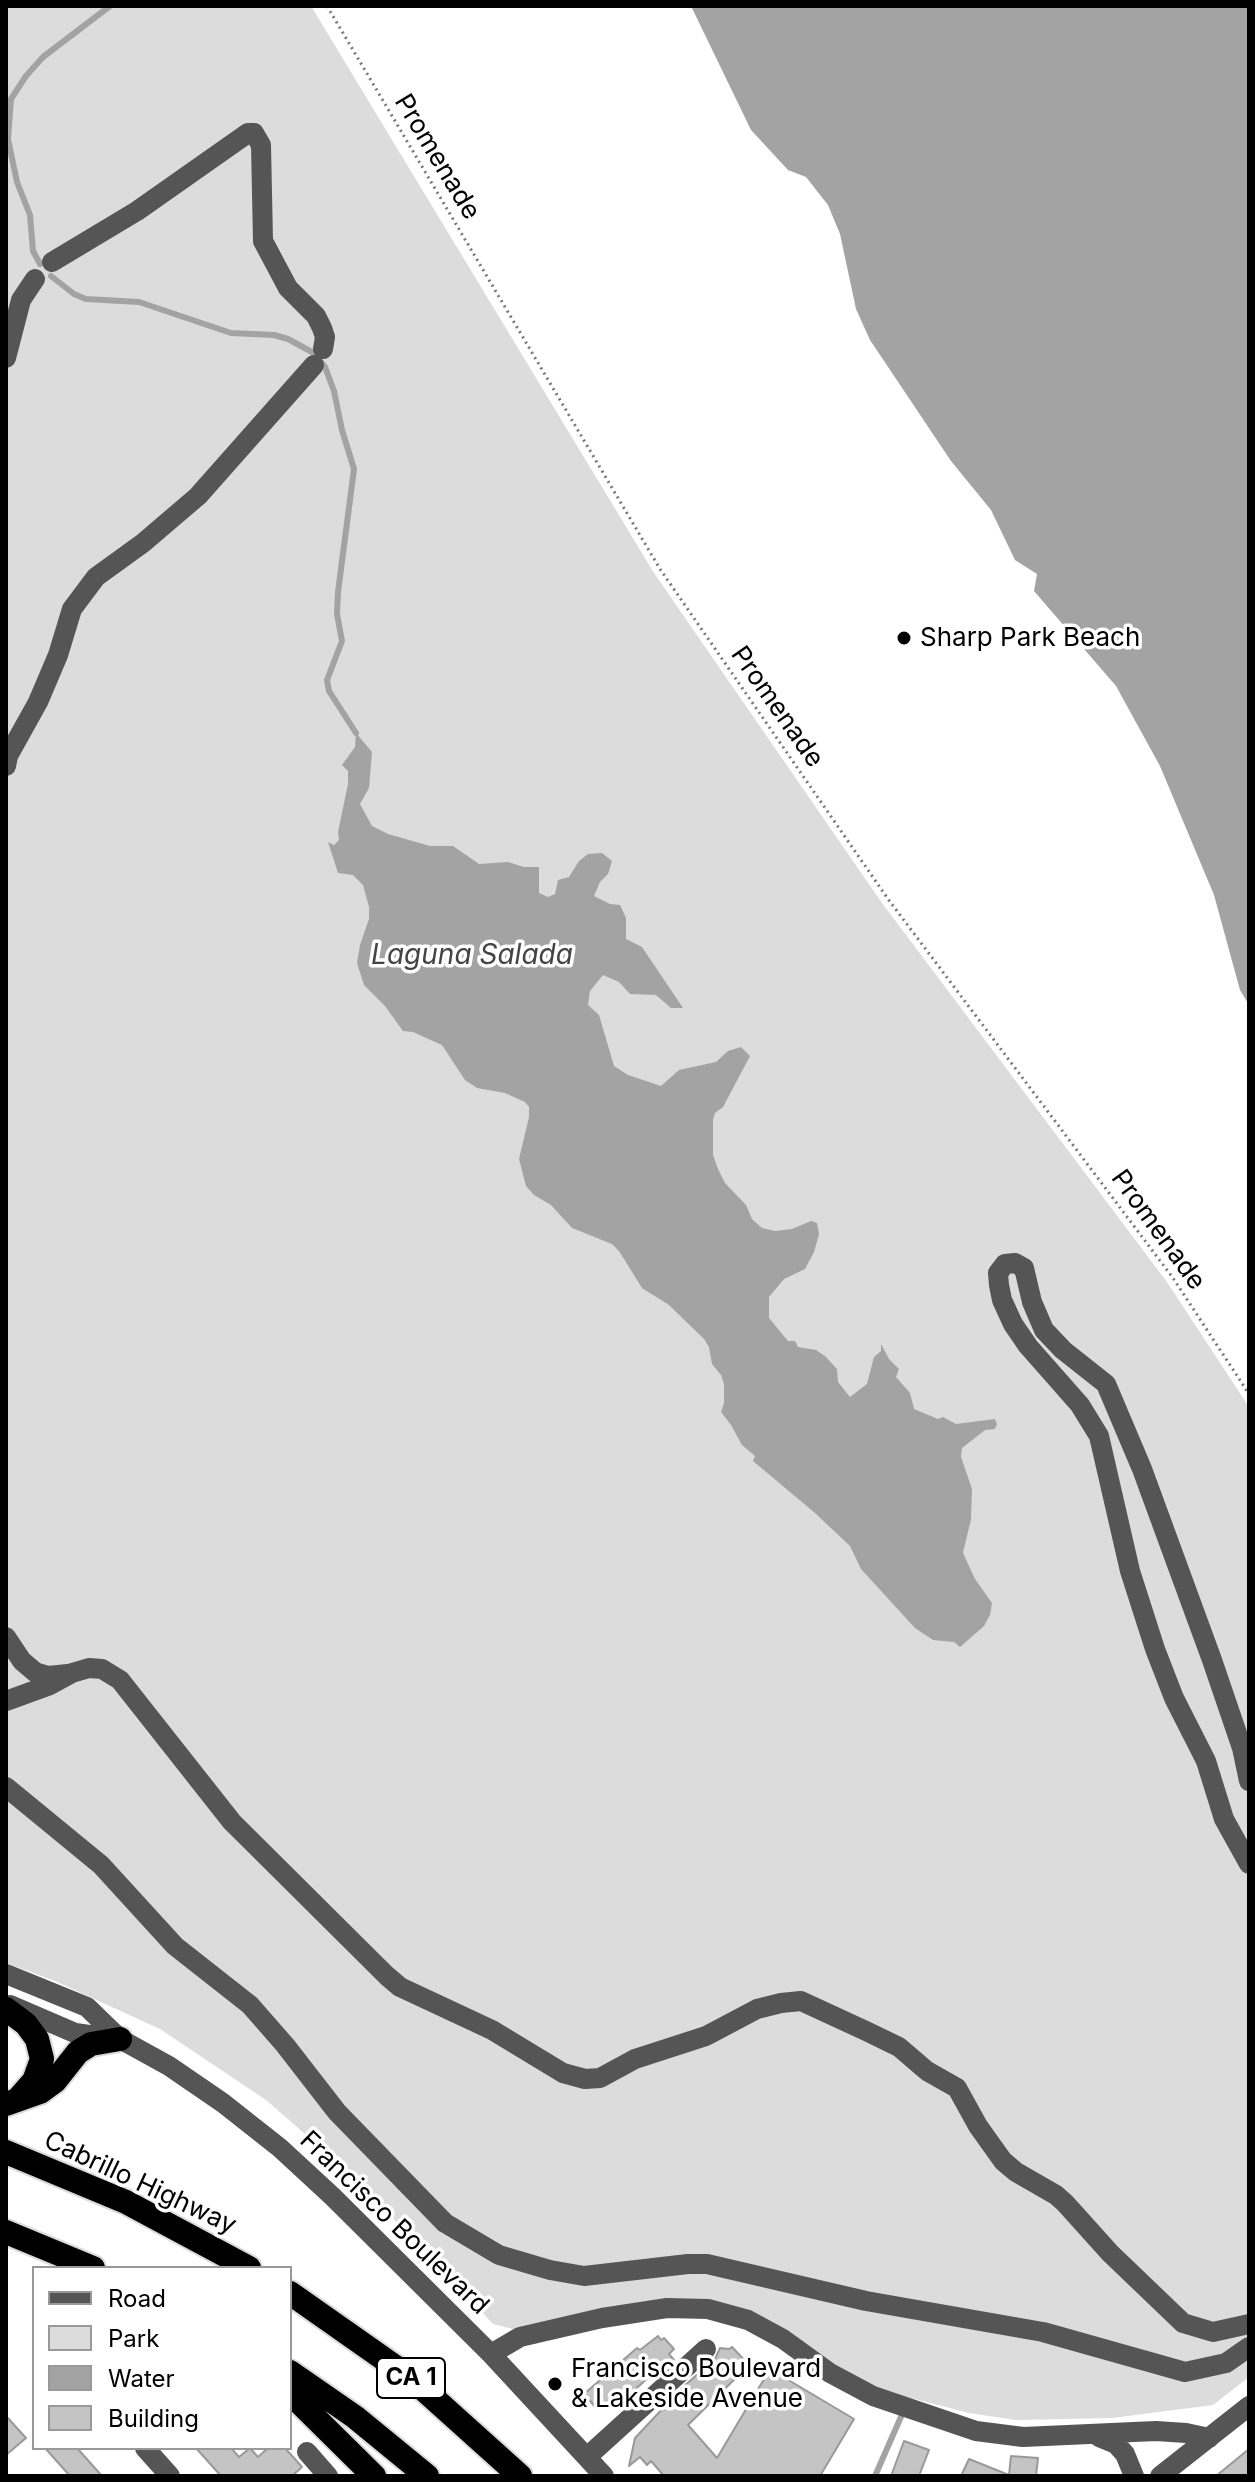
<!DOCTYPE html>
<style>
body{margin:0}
#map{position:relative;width:1255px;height:2482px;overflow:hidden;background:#fff;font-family:Inter,sans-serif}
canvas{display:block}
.frame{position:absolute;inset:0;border:8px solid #000;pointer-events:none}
.legend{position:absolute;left:32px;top:2266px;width:260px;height:184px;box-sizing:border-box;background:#fff;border:2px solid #999;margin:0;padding:10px 14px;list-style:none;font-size:24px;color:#000}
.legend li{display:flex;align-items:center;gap:16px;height:40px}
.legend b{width:40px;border:2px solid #999}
</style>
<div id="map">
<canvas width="1255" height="2482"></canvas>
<div class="frame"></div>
<ul class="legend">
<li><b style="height:10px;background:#555"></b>Road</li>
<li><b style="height:22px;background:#dcdcdc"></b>Park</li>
<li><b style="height:22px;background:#a3a3a3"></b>Water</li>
<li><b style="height:22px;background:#c4c4c4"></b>Building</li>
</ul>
</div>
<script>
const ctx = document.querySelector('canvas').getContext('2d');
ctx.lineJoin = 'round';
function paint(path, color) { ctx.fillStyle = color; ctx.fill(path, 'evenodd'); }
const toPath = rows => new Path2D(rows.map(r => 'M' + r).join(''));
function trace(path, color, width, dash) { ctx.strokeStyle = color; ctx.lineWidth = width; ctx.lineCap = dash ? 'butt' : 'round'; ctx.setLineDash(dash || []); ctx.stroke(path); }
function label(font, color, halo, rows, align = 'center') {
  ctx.font = font + ' Inter,sans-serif'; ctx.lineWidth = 7; ctx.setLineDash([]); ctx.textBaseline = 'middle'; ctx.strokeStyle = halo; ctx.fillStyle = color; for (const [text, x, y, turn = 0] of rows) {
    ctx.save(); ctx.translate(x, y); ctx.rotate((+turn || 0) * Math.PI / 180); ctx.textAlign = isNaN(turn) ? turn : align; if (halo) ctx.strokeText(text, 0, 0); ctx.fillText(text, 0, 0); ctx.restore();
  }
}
const green = toPath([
 [6,6,311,6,654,573,882,903,1167,1282,1249,1407,1249,2377,1213,2405,1112,2418,1016,2420,969,2413,876,2389,709,2302,517,2330,493,2324,352,2175,266,2100,160,2029,55,1981,6,1963]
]);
const water = toPath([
 [691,6,1249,6,1249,1005,1240,990,1214,895,1160,766,1116,686,1034,591,1037,574,1015,560,991,510,951,461,870,340,856,309,840,234,828,205,806,177,788,170,751,130],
 [356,733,372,752,369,788,360,804,372,826,388,834,430,846,453,846,479,864,508,862,524,867,539,867,539,893,548,897,555,894,558,880,569,877,579,861,588,854,602,853,612,861,608,874,600,882,594,896,610,904,620,905,626,918,626,939,642,947,683,1008,671,1008,656,995,630,994,619,982,603,975,590,991,588,1005,599,1015,614,1066,628,1075,661,1086,679,1070,716,1062,728,1051,741,1047,750,1056,723,1107,715,1113,713,1120,713,1155,718,1169,725,1183,746,1205,752,1219,762,1228,775,1231,792,1229,811,1221,817,1223,819,1234,814,1252,805,1269,784,1279,769,1297,769,1318,788,1341,795,1341,798,1347,816,1350,825,1356,837,1369,838,1382,850,1397,867,1384,874,1357,881,1351,881,1344,889,1359,899,1369,896,1377,910,1393,914,1409,938,1419,943,1417,956,1424,995,1419,997,1424,995,1429,985,1430,962,1448,961,1457,972,1489,971,1519,963,1553,975,1579,992,1603,990,1615,984,1626,960,1647,954,1642,933,1640,915,1628,861,1569,850,1546,815,1513,753,1461,755,1456,742,1445,731,1425,721,1412,724,1403,724,1384,721,1375,712,1364,709,1347,704,1339,669,1305,642,1288,619,1251,612,1244,572,1228,551,1205,534,1195,526,1186,519,1159,529,1117,529,1107,525,1102,505,1093,477,1088,465,1080,442,1045,413,1032,403,1031,385,1006,364,985,357,963,360,945,369,919,369,907,363,885,353,875,338,873,328,842,334,845,339,840,338,832,348,784,348,771,342,765,355,747]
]);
const stream = toPath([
 [40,264,33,251,30,215,17,182,8,139,11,99,26,76,43,57,110,6],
 [51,276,74,294,86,299,139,302,231,333,274,335,288,339,312,352,325,367,334,391,342,430,354,469,338,592,337,614,342,641,327,680,329,691,356,733],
 [875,2476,904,2410]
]);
const building = toPath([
 [658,2336,661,2340,664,2338,674,2349,669,2354,674,2360,664,2369,661,2366,628,2396,626,2394,619,2401,617,2398,610,2404,608,2401,597,2409,584,2394,637,2348,640,2350,658,2336],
 [732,2347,749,2365,688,2425,717,2458,770,2369,854,2419,820,2476,664,2476,651,2461,647,2465,640,2457,629,2466,635,2438,683,2387,715,2359,720,2348,729,2349,732,2347],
 [6,2416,26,2438,6,2455,6,2416],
 [904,2441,929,2450,919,2476,891,2476,904,2441],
 [45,2448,77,2448,102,2476,70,2476,45,2448],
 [196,2448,231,2448,239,2457,250,2448,258,2457,268,2448,285,2448,302,2467,292,2476,221,2476,196,2448],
 [1249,2449,1249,2476,1216,2476,1249,2449],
 [1011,2456,1038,2458,1036,2476,961,2476,969,2459,1009,2475,1011,2456]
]);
const path = toPath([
 [327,6,660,569,888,899,1173,1278,1249,1394]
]);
const minor = toPath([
 [52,262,137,211,248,133,254,133,261,145,263,241,288,288,316,316,322,328,325,337,323,349],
 [6,358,21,300,35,279],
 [6,766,8,756,38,702,58,655,72,609,96,577,143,543,198,496,314,365],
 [6,1637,22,1661,35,1672,48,1676,68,1674],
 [6,1701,50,1685,72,1673,89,1668,102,1669,120,1680,232,1822,387,1976,400,1987,492,2030,563,2073,585,2079,600,2078,635,2059,706,2036,757,2009,781,2003,801,2001,866,2031,899,2047,927,2071,957,2088,978,2126,1003,2161,1016,2172,1056,2195,1065,2203,1110,2253,1183,2323,1213,2332,1249,2324],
 [1249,1781,1242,1748,1212,1660,1142,1469,1106,1384,1063,1350,1044,1330,1032,1302,1024,1268,1015,1263,1005,1264,998,1273,999,1285,1002,1300,1013,1324,1028,1346,1080,1405,1099,1436,1130,1571,1155,1649,1174,1698,1206,1761,1224,1819,1249,1864],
 [6,1787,101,1865,175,1946,250,2005,285,2045,337,2112,445,2223,499,2255,550,2270,584,2276,688,2264,707,2264,866,2301,1043,2332,1185,2372,1226,2363,1249,2347],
 [6,1974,87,2007,120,2039,169,2066,223,2103,280,2148,332,2196,491,2354,604,2476],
 [10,2005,75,2033,111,2038],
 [491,2354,520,2337,602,2318,667,2308,708,2309,748,2320,783,2339,830,2373,873,2396,976,2431,1023,2437,1156,2431,1186,2433,1209,2438],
 [1099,2437,1116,2444,1125,2454,1134,2476],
 [145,2448,170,2476],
 [307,2452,328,2476],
 [587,2457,706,2349],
 [1160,2476,1249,2406]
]);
const highway = toPath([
 [6,2009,26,2024,37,2039,42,2059,34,2081,19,2098],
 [6,2104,40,2092,55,2081,78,2052,91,2044,120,2039],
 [6,2152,126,2202,249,2268],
 [6,2232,93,2268],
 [290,2293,411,2378,520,2476],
 [290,2372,355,2417,427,2476],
 [290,2393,374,2476]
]);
const markers = [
 [904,638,8,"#000"],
 [555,2384,8,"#000"]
];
const shields = [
 [411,2378,68]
];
const shieldNames = [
 ["CA 1",411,2378]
];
const streetNames = [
 ["Promenade",437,157,59],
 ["Promenade",777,707,55],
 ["Promenade",1158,1230,54],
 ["Cabrillo Highway",140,2183,25],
 ["Francisco Boulevard",394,2223,44]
];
const poiNames = [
 ["Sharp Park Beach",920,638],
 ["Francisco Boulevard",571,2369],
 ["& Lakeside Avenue",571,2399]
];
const waterNames = [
 ["Laguna Salada",472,956]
];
paint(green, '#dcdcdc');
paint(water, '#a3a3a3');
trace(stream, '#a3a3a3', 6);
paint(building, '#c4c4c4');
trace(building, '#999', 2);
trace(highway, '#dbdbdb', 28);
trace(path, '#777', 3, [2, 4]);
trace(minor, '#555', 20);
trace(highway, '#000', 24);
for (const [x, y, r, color] of markers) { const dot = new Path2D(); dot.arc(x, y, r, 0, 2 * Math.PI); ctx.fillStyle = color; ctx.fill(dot); trace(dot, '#fff', 3); }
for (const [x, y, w] of shields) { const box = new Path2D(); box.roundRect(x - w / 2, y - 20, w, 40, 6); ctx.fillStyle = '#fff'; ctx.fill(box); trace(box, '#000', 2); }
label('bold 24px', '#000', null, shieldNames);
label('26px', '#000', '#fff', streetNames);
label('26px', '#000', '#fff', poiNames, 'left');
label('italic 28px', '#444', '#fff', waterNames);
</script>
